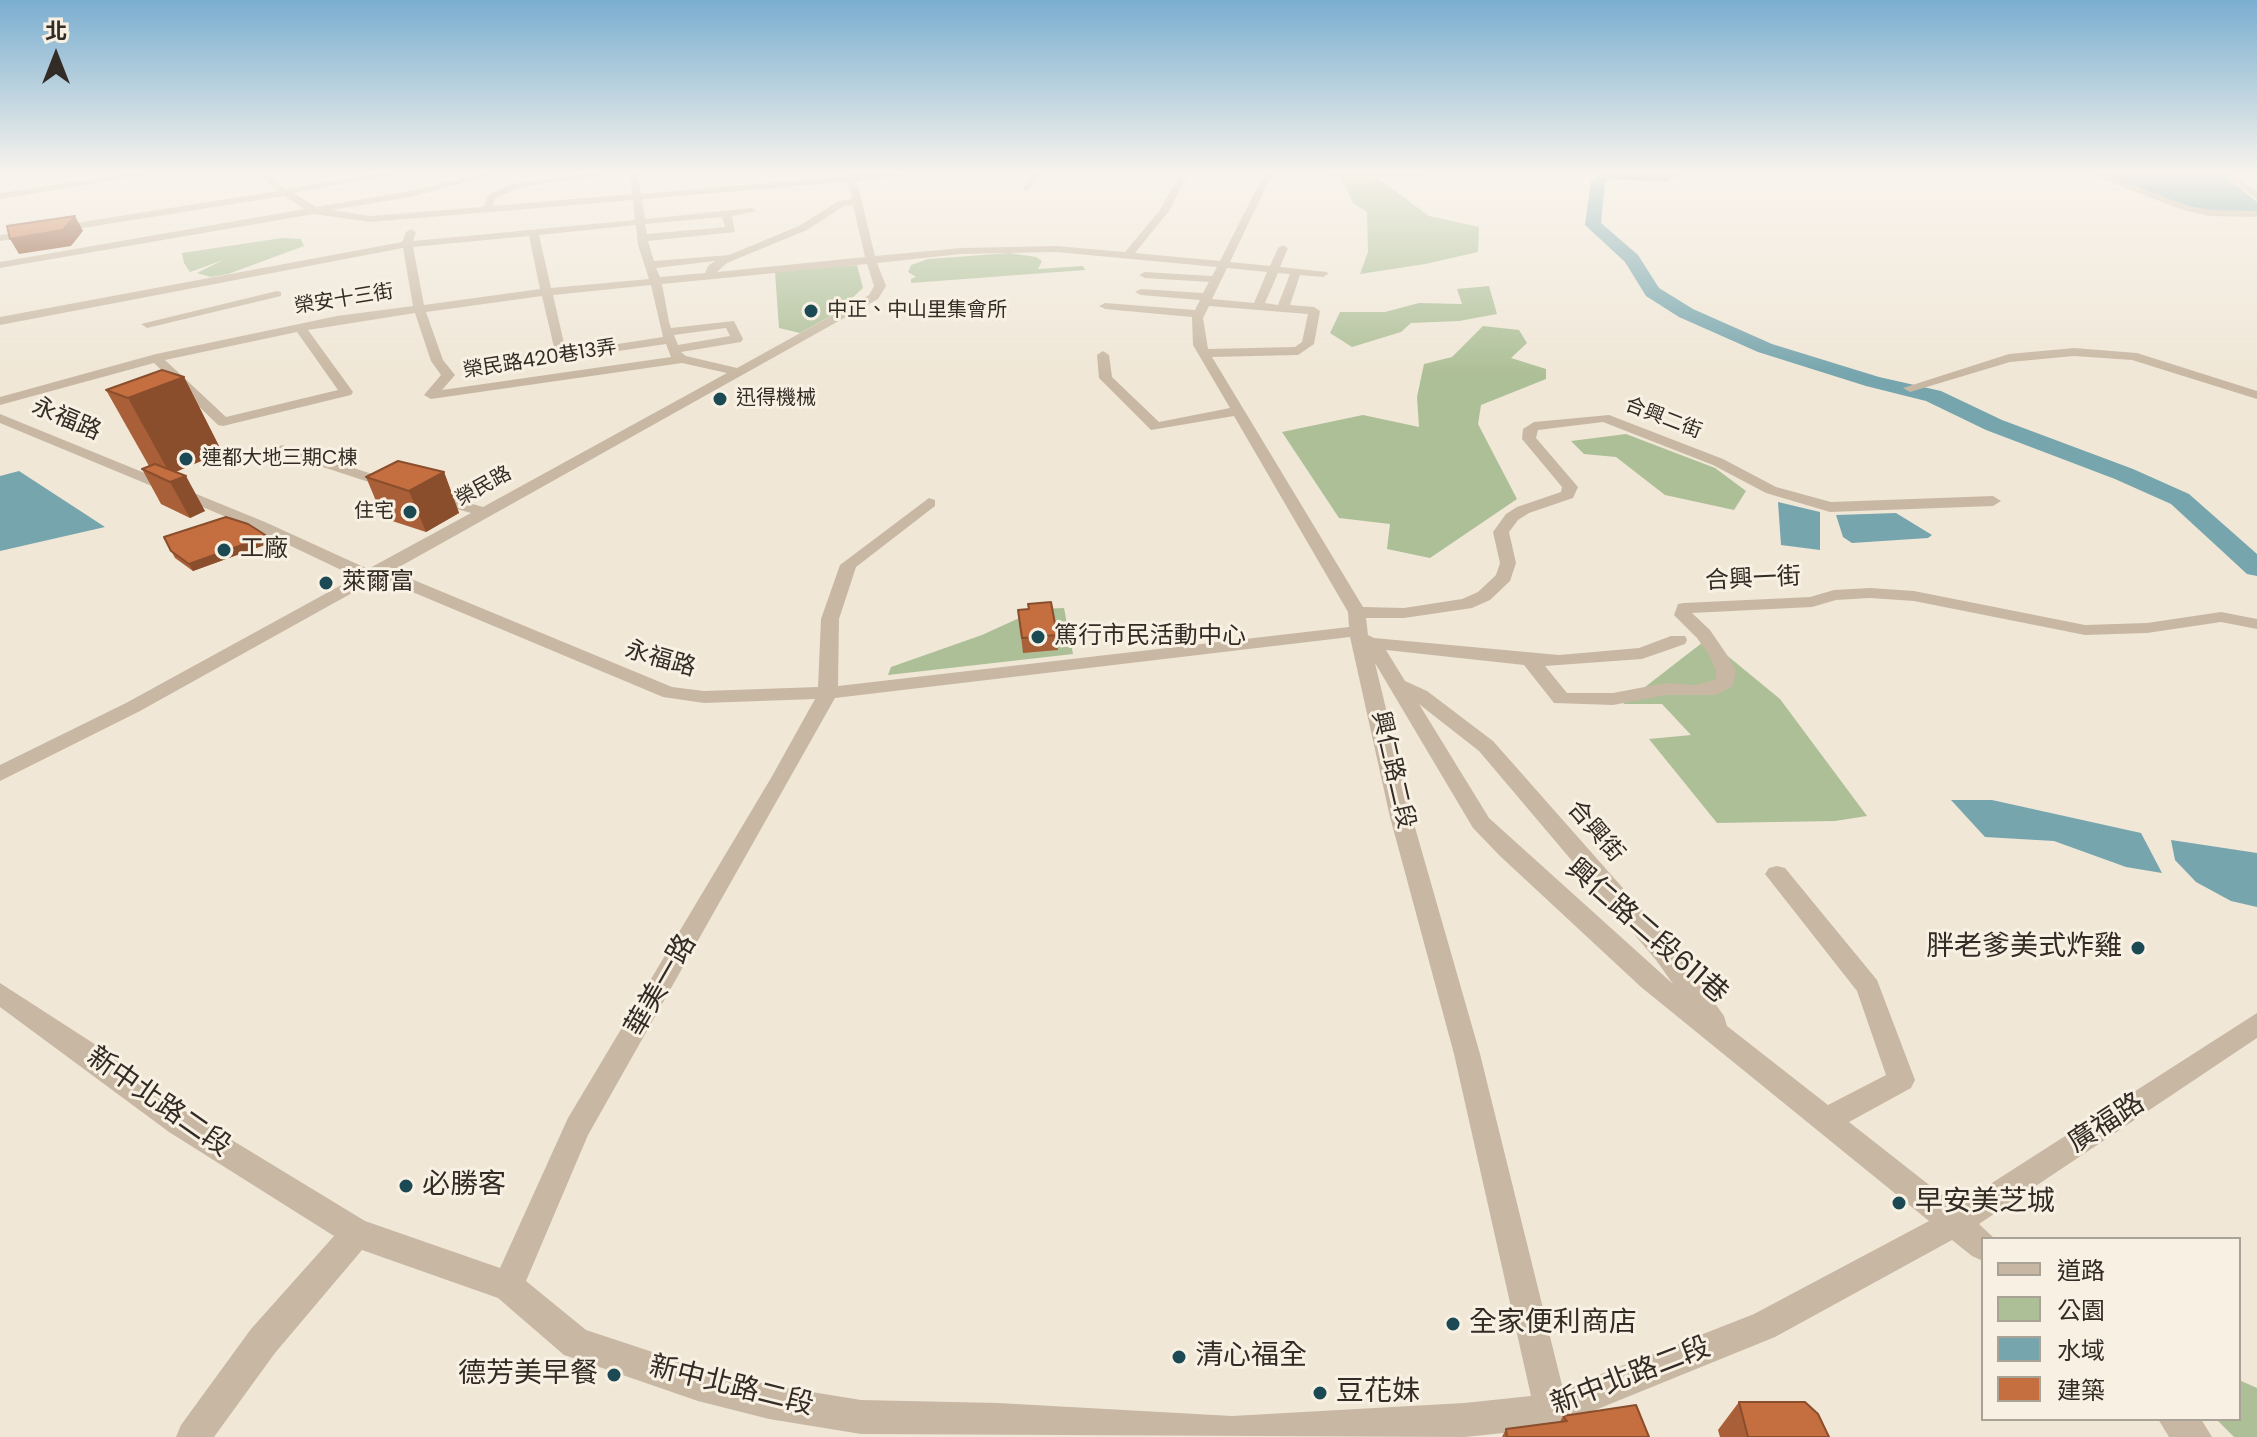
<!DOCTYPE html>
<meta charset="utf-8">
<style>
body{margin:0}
#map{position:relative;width:2257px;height:1437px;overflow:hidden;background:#f0e7d7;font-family:Poppins,"Noto Sans TC",sans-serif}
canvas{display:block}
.legend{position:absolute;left:1981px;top:1237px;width:260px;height:184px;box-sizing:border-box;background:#f8f1e3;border:2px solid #a9a297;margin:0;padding:10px 14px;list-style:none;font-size:24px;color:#332b25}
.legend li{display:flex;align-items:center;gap:16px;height:40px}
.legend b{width:40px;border:2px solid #a9a297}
.north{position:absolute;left:16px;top:16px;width:80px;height:80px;-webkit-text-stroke:6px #f8f1e3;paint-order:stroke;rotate:0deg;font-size:22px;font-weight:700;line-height:32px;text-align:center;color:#332b25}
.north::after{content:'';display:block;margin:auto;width:28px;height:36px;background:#332b25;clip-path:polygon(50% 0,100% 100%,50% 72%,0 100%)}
</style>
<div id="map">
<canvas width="2257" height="1437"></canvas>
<ul class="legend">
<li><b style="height:10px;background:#c8b8a3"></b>道路</li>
<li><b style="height:22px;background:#adbf97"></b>公園</li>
<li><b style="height:22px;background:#76a5ad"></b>水域</li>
<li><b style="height:22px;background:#c56f40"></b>建築</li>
</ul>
<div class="north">北</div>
</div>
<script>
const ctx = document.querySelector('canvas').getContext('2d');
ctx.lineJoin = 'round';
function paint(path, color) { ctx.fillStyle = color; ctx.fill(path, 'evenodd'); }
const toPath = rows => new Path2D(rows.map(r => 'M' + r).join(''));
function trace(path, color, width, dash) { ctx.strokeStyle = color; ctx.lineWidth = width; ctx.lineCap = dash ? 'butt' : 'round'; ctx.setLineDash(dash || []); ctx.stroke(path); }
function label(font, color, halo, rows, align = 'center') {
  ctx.font = font + ' Poppins,"Noto Sans TC",sans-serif'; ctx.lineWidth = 6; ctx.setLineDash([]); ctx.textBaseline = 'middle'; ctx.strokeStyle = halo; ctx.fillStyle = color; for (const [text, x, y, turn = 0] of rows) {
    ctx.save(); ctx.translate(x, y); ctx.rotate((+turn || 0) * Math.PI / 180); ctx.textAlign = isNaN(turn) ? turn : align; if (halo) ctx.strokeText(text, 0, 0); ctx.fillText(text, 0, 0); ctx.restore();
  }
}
const green = toPath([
 [1341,178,1379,179,1429,216,1479,227,1478,252,1425,264,1360,274,1368,252,1367,212,1353,203],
 [282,238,301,239,304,246,228,274,211,277,197,273,223,260,190,272,184,263,182,253],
 [1009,253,1036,257,1042,261,1038,269,1083,266,1085,270,911,283,911,279,916,277,908,272,911,265,928,259],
 [857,265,863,288,836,313,800,333,779,328,775,272],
 [1489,286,1497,314,1459,321,1411,323,1401,332,1352,347,1330,333,1340,312,1385,312,1419,303,1462,304,1457,289],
 [1483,326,1519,330,1527,343,1511,358,1546,369,1546,379,1481,405,1478,424,1517,499,1430,558,1387,549,1390,524,1339,518,1282,432,1363,415,1419,427,1417,397,1424,364,1452,357],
 [1626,434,1715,468,1746,491,1734,510,1665,495,1616,457,1584,454,1571,441],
 [1064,608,1073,654,888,675,891,667,982,635,1039,609],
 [1707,639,1780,699,1867,816,1835,821,1717,823,1649,739,1691,735,1662,704,1623,704],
 [2239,1380,2257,1388,2257,1437,2234,1437,2216,1419,2239,1419]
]);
const water = toPath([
 [2098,174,2223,174,2257,202,2257,214,2192,209],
 [19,471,105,527,0,551,0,476],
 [1778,502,1820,512,1820,550,1781,545],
 [1896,513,1932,535,1928,538,1852,543,1843,537,1836,515],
 [1951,800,1992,800,2141,833,2162,873,2126,867,2054,841,1985,837],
 [2171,840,2257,853,2257,907,2231,901,2196,882,2175,860]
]);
const river = toPath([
 [1599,174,1682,174,1665,182,1610,179,1605,183,1601,223,1638,255,1659,288,1693,309,1772,344,1879,377,1941,391,2002,420,2133,469,2189,494,2257,554,2257,576,2247,574,2171,504,2115,479,1986,430,1926,401,1866,386,1758,352,1679,317,1646,296,1625,262,1585,225,1591,181,1599,174]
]);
const minor = toPath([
 [129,174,150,174,0,199,0,193,129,174],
 [258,174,267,174,286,189,377,174,397,174,293,193,316,207,410,191,481,174,496,174,410,197,332,210,370,216,483,207,488,195,511,184,586,174,610,174,516,188,495,199,493,206,632,194,630,174,638,174,641,194,847,176,847,174,913,174,857,181,875,256,961,248,1056,246,1125,252,1160,210,1180,174,1188,174,1169,211,1135,253,1220,261,1264,174,1272,174,1230,262,1270,266,1278,248,1283,245,1288,248,1280,267,1327,272,1328,274,1323,277,1300,275,1290,305,1314,307,1320,311,1314,344,1298,355,1212,357,1363,607,1404,608,1462,599,1478,592,1496,575,1500,563,1493,532,1506,514,1517,507,1561,492,1562,487,1522,439,1523,429,1534,422,1609,415,1723,459,1776,487,1831,502,1993,496,2001,501,1993,506,1830,512,1766,493,1713,465,1603,422,1538,430,1536,438,1578,487,1573,498,1529,513,1518,520,1509,532,1516,563,1510,581,1490,600,1472,608,1404,618,1366,618,1368,635,1374,638,1559,655,1639,648,1671,636,1685,636,1687,640,1685,644,1642,659,1545,666,1567,693,1613,693,1666,683,1695,685,1716,680,1716,670,1709,655,1697,638,1674,615,1678,604,1684,603,1810,597,1834,590,1870,588,1914,591,2085,625,2147,623,2221,612,2257,619,2257,629,2221,622,2147,633,2085,635,1914,601,1870,598,1836,600,1812,607,1692,613,1710,630,1727,655,1736,670,1733,686,1716,695,1666,695,1613,705,1554,703,1524,665,1386,650,1405,681,1427,691,1493,741,1674,946,1724,1016,1727,1026,1828,1105,1886,1075,1857,991,1765,874,1769,868,1777,866,1785,868,1877,980,1915,1080,1911,1088,1849,1122,1956,1206,2257,1013,2257,1038,1979,1224,1995,1239,1983,1239,1983,1261,1972,1256,1952,1240,1775,1337,1551,1428,1465,1437,861,1434,769,1419,698,1401,576,1359,564,1355,498,1298,362,1250,275,1353,214,1437,176,1437,181,1425,251,1329,334,1236,169,1132,0,1007,0,983,93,1043,189,1114,365,1221,500,1268,568,1118,771,778,815,699,704,703,663,697,379,578,140,711,0,781,0,765,126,703,356,577,253,528,0,423,0,414,265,522,368,569,471,513,425,500,425,494,430,492,483,507,727,373,682,363,431,399,424,395,441,375,431,361,415,313,308,330,353,392,351,395,223,426,218,425,154,363,0,405,0,397,156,354,337,316,413,306,403,248,0,325,0,317,402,242,406,232,411,229,416,232,413,241,635,220,633,200,370,222,314,214,0,268,0,262,305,209,284,196,0,241,0,235,278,191,258,174],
 [848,182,852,199,839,201,799,226,729,255,654,261,648,241,735,232,732,216,757,211,752,208,645,219,642,199,848,182],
 [853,205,865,257,717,272,727,263,807,230,844,206,853,205],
 [722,217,725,227,647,234,645,224,722,217],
 [636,225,638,245,649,279,551,288,539,235,636,225],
 [529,236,540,289,424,305,413,247,529,236],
 [1056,252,1217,267,1212,276,1145,272,1139,275,1145,278,1209,282,1203,293,1141,289,1135,292,1141,295,1200,300,1195,310,1105,303,1099,306,1105,309,1192,317,1193,345,1230,408,1159,422,1112,377,1109,355,1103,351,1097,355,1099,378,1151,430,1234,416,1348,612,1349,627,838,686,839,619,856,567,935,506,935,500,929,498,840,565,821,619,818,687,704,691,672,687,392,571,878,299,886,286,877,263,961,254,1056,252],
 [715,261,708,266,705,273,660,277,656,268,715,261],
 [867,264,874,286,869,295,737,368,686,356,681,352,741,342,743,339,734,321,671,328,669,322,662,284,867,264],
 [1227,268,1267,272,1254,303,1212,299,1227,268],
 [1278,273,1290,274,1278,305,1265,303,1278,273],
 [651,285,663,337,566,352,553,295,651,285],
 [542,296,557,360,666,344,671,357,442,390,455,375,443,360,426,312,542,296],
 [1209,306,1308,314,1302,342,1295,347,1208,349,1203,318,1209,306],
 [726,328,730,336,678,345,674,335,726,328],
 [297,332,338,390,226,417,165,360,297,332],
 [1350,637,1390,817,1454,1054,1531,1396,1464,1403,1232,1416,998,1403,861,1400,769,1385,698,1367,586,1330,526,1281,588,1135,835,698,1350,637],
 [1375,663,1473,828,1500,856,1641,987,1929,1221,1754,1314,1563,1389,1480,1054,1412,817,1375,663],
 [1419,704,1479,751,1656,960,1673,984,1489,818,1419,704],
 [1031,174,1039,174,1028,192,1023,189,1031,174],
 [1325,174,1431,174,1427,177,1329,177,1325,174],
 [2089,174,2101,174,2189,206,2210,210,2257,211,2257,217,2210,216,2183,210,2089,174],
 [2224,174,2234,174,2257,192,2257,199,2224,174],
 [277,291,281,292,281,296,147,328,141,324,277,291],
 [2074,348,2137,353,2257,391,2257,399,2132,360,2074,356,2010,362,1910,392,1903,388,2009,354,2074,348],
 [282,445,397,482,400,485,397,488,387,488,277,452,275,449,282,445],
 [2158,1419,2201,1419,2212,1437,2169,1437,2158,1419]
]);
const wall = toPath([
 [184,377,222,452,176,472,205,511,190,518,161,504,142,469,149,466,106,390],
 [444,472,459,513,426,532,383,518,366,477],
 [164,537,270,543,193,571,175,558],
 [1018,610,1057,635,1058,650,1023,653],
 [1739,1402,1829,1437,1720,1437,1718,1430],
 [1563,1416,1649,1437,1502,1437,1506,1429,1560,1422]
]);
const shadedWall = toPath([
 [75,216,83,231,71,246,19,254,10,239],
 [184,377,222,452,170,474,128,398],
 [444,472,459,513,426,532,409,491],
 [186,476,205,511,190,518,170,482],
 [267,536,270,543,193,571,189,564]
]);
const building = toPath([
 [75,216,63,230,10,239,7,226,75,216],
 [162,370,184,377,128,398,106,390,162,370],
 [398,461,444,472,409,491,366,477,398,461],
 [155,464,186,476,170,482,142,469,155,464],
 [226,517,248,524,267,536,189,564,171,551,164,537,226,517],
 [1051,602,1057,635,1022,638,1018,610,1029,609,1028,604,1051,602],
 [1739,1402,1805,1402,1818,1414,1829,1437,1748,1437,1739,1402],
 [1636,1405,1649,1437,1507,1437,1506,1429,1567,1421,1563,1416,1636,1405]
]);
const markers = [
 [811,311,8,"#1b4a54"],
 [720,399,8,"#1b4a54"],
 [186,459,8,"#1b4a54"],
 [410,512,8,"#1b4a54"],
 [224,550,8,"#1b4a54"],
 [326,583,8,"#1b4a54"],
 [1038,637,8,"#1b4a54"],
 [2138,948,8,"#1b4a54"],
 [406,1186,8,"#1b4a54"],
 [1899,1203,8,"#1b4a54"],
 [1453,1324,8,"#1b4a54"],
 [1179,1357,8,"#1b4a54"],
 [614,1375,8,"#1b4a54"],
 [1320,1393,8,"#1b4a54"]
];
const farStreetnames = [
 ["榮安十三街",344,300,-9],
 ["榮民路420巷13弄",540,360,-9],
 ["合興二街",1663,419,21],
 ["榮民路",484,487,-29]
];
const farPoinames = [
 ["中正、中山里集會所",827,311],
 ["迅得機械",736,399],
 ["連都大地三期C棟",202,459],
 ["住宅",394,512,"right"]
];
const streetNames = [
 ["永福路",66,420,23],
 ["合興一街",1753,580,-3],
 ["永福路",660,660,16],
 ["興仁路二段",1392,770,77],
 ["合興街",1595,832,49]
];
const poiNames = [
 ["工廠",240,550],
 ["萊爾富",342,583],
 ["篤行市民活動中心",1054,637]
];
const nearStreetnames = [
 ["興仁路二段611巷",1646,932,41],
 ["華美一路",662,986,-60],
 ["新中北路二段",158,1103,35],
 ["廣福路",2107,1124,-33],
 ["新中北路二段",1631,1377,-21],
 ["新中北路二段",731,1387,14]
];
const nearPoinames = [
 ["胖老爹美式炸雞",2122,948,"right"],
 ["必勝客",422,1186],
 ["早安美芝城",1915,1203],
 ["全家便利商店",1469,1324],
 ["清心福全",1195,1357],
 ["德芳美早餐",598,1375,"right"],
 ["豆花妹",1336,1393]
];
paint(green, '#adbf97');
paint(water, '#76a5ad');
paint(river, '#76a5ad');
paint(minor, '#c8b8a3');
paint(wall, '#a95f37');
paint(shadedWall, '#8a4e2d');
paint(building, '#c56f40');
trace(building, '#8a4e2d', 2);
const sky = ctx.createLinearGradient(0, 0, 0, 375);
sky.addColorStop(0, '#7aaed0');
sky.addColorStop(0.46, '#f8f4ed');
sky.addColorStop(1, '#f8f4ed00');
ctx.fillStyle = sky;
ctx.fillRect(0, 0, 2257, 375);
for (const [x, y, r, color] of markers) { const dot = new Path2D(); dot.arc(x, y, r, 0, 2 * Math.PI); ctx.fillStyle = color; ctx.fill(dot); trace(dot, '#f8f1e3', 3); }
label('20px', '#332b25', '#f8f1e3', farStreetnames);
label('20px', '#332b25', '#f8f1e3', farPoinames, 'left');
label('24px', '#332b25', '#f8f1e3', streetNames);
label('24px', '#332b25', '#f8f1e3', poiNames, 'left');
label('28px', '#332b25', '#f8f1e3', nearStreetnames);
label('28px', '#332b25', '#f8f1e3', nearPoinames, 'left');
</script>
